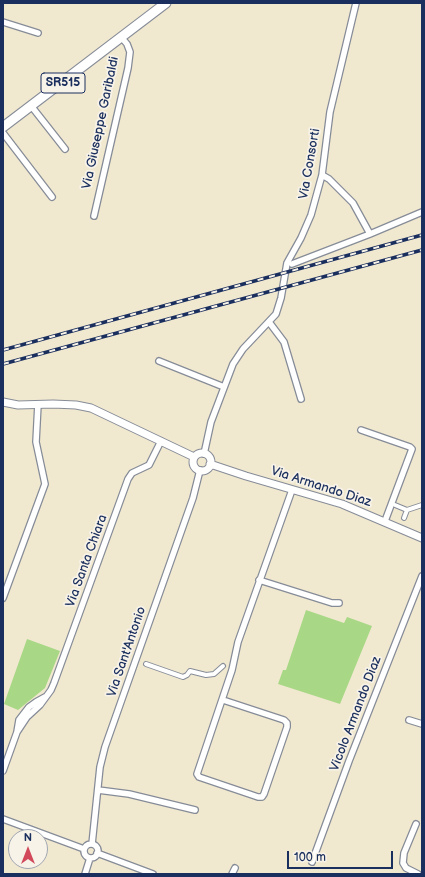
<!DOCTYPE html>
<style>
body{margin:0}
#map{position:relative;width:425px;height:877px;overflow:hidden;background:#f1e8d0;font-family:"Balsamiq Sans",sans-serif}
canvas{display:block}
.frame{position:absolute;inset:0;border:4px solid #1b2f5e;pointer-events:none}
.north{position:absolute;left:8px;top:829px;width:40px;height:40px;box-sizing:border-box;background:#f7f3e8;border:1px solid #9fa5b1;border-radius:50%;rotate:0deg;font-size:11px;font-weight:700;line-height:16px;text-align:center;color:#1b2f5e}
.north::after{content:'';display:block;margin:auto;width:14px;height:18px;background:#d1495b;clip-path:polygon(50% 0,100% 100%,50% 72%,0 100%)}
.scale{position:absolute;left:287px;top:851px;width:106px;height:18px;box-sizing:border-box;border:2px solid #1b2f5e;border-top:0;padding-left:5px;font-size:12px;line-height:14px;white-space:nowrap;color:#1b2f5e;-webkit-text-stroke:3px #f7f3e8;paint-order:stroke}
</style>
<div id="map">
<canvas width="425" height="877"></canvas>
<div class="frame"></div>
<div class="north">N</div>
<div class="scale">100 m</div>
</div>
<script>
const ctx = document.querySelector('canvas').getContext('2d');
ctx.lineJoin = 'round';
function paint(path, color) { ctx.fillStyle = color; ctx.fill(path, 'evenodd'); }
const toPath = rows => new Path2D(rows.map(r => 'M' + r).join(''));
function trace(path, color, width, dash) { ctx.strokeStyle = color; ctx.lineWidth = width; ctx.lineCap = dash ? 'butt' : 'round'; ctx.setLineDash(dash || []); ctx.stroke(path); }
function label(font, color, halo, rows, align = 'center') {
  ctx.font = font + ' "Balsamiq Sans",sans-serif'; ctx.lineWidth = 3.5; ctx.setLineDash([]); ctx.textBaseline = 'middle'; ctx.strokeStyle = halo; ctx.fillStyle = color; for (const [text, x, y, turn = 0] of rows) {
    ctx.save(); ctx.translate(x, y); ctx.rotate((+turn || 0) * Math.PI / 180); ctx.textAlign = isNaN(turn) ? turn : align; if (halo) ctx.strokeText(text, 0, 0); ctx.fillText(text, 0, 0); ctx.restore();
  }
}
const green = toPath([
 [306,610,344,623,347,617,372,626,340,704,278,684,283,670,286,670],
 [27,639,60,651,45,688,18,710,4,704]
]);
const pedestrian = toPath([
 [395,505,407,510],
 [404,518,407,510,422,505],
 [146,664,183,677,187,675,190,671,206,675,214,674,223,666]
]);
const minor = toPath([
 [3,22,38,33],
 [32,107,65,149],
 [3,133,52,197],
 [322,175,329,179,353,203,370,234],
 [94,216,128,68,130,52,127,44,121,37],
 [292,264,370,234,422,212],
 [269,322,284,342,301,399],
 [159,361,224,387],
 [361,430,410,447,412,449,385,521],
 [204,454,211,422,233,364,243,349,276,314,281,298,287,263,301,238,311,215,322,175,330,112,356,3],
 [259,580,332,603,339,603],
 [3,598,45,484,36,442,38,404],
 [223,700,284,720,287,723,287,727,264,794,262,797,258,797,199,777,197,774,232,670,238,642,292,490],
 [409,720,422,724],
 [17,732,27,717,40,705,51,690,54,683,128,479,132,473,149,465,161,441],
 [3,771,17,732,19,720,29,707,36,702,45,697],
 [98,790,129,794,195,810],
 [3,819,84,849],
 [416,824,404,853,403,863,406,868,418,874],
 [92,844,100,767,105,747,193,498,200,470],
 '84 851a7 7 0 1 1 14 0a7 7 0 1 1-14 0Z',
 [97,853,153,874],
 [312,862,349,761,422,576],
 [85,874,90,858],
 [232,874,235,868]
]);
const tertiary = toPath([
 [3,402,18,405,53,404,76,405,91,408,194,457],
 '193 462a9 9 0 1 1 18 0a9 9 0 1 1-18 0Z',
 [210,464,246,476,342,504,422,538]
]);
const primary = toPath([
 [3,127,166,3]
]);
const rail = toPath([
 [3,350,422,235],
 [3,364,422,250]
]);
const shields = [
 [63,83,44]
];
const shieldNames = [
 ["SR515",63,83]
];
const streetNames = [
 ["Via Giuseppe Garibaldi",101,123,-78],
 ["Via Consorti",310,164,-80],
 ["Via Armando Diaz",321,487,18],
 ["Via Santa Chiara",87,561,-70],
 ["Via Sant'Antonio",127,652,-71],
 ["Vicolo Armando Diaz",356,714,-69]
];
paint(green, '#a8d886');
trace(pedestrian, '#868c97', 6);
trace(minor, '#868c97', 8);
trace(tertiary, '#868c97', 9);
trace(primary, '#868c97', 11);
trace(pedestrian, '#fff', 4);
trace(minor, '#fff', 5.5);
trace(tertiary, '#fff', 7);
trace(primary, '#fff', 9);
trace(rail, '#1b2f5e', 3.5);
trace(rail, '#f7f3e8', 2, [6]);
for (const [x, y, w] of shields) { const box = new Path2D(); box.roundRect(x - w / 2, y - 10, w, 20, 3); ctx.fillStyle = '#f7f3e8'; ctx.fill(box); trace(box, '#1b2f5e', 1); }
label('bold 12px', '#1b2f5e', null, shieldNames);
label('13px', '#1b2f5e', '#f7f3e8', streetNames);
</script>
